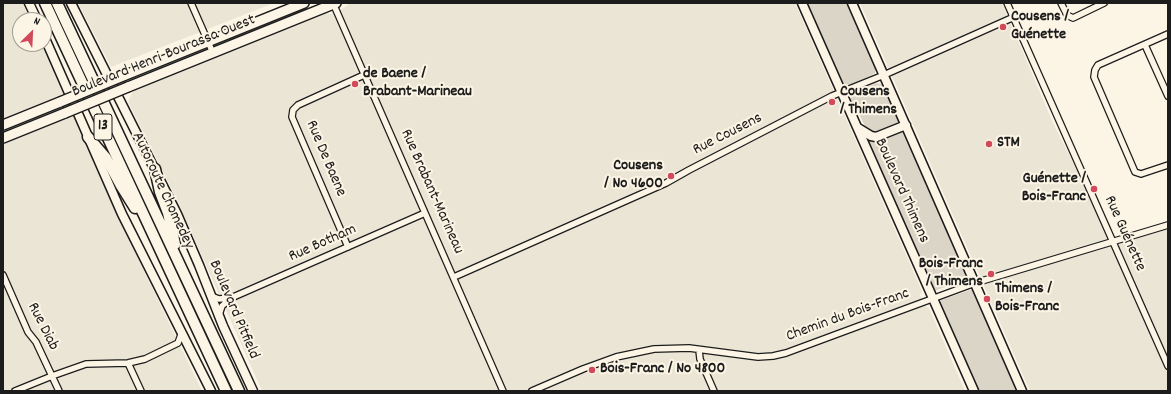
<!DOCTYPE html>
<meta charset="utf-8">
<style>
body{margin:0}
#map{position:relative;width:1171px;height:394px;overflow:hidden;background:#fcf5e5;font-family:Dekko,sans-serif}
canvas{display:block}
.frame{position:absolute;inset:0;border:4px solid #1c1c1c;pointer-events:none}
.north{position:absolute;left:12px;top:12px;width:40px;height:40px;box-sizing:border-box;background:#fcf5e5;border:1px solid #a29e95;border-radius:50%;rotate:24deg;font-size:11px;font-weight:700;line-height:16px;text-align:center;color:#1c1c1c}
.north::after{content:'';display:block;margin:auto;width:14px;height:18px;background:#d1495b;clip-path:polygon(50% 0,100% 100%,50% 72%,0 100%)}
</style>
<div id="map">
<canvas width="1171" height="394"></canvas>
<div class="frame"></div>
<div class="north">N</div>
</div>
<script>
const ctx = document.querySelector('canvas').getContext('2d');
ctx.lineJoin = 'round';
function paint(path, color) { ctx.fillStyle = color; ctx.fill(path, 'evenodd'); }
const toPath = rows => new Path2D(rows.map(r => 'M' + r).join(''));
function trace(path, color, width, dash) { ctx.strokeStyle = color; ctx.lineWidth = width; ctx.lineCap = dash ? 'butt' : 'round'; ctx.setLineDash(dash || []); ctx.stroke(path); }
function label(font, color, halo, rows, align = 'center') {
  ctx.font = font + ' Dekko,sans-serif'; ctx.lineWidth = 4; ctx.setLineDash([]); ctx.textBaseline = 'middle'; ctx.strokeStyle = halo; ctx.fillStyle = color; for (const [text, x, y, turn = 0] of rows) {
    ctx.save(); ctx.translate(x, y); ctx.rotate((+turn || 0) * Math.PI / 180); ctx.textAlign = isNaN(turn) ? turn : align; if (halo) ctx.strokeText(text, 0, 0); ctx.fillText(text, 0, 0); ctx.restore();
  }
}
const built = toPath([
 [3,3,23,3,30,20,20,20,20,44,41,44,108,196,202,391,3,391],
 [78,3,274,3,111,67],
 [350,3,795,3,922,291,920,295,925,306,929,308,965,391,262,391,178,202,128,102,133,91,325,13,330,14,344,8],
 [860,3,1002,3,1053,123,1113,242,1168,225,1168,391,1030,391]
]);
const green = toPath([
 [807,3,848,3,876,66,875,73,872,75,849,86,844,85,841,82],
 [875,83,882,84,884,86,968,279,934,291,865,137,867,130,860,116,850,102,850,99,853,94],
 [970,290,973,290,1018,391,978,391,939,303,941,300]
]);
const street = toPath([
 [191,3,213,53],
 [333,3,503,391],
 [1007,3,1168,366],
 [1061,3,1067,15,1073,18,1104,3],
 [1168,34,1098,65,1095,70,1094,77,1135,172,1141,174,1168,165],
 [1145,45,1168,96],
 [348,247,292,117,293,110,298,105,364,75],
 [3,275,28,332,36,342,59,391],
 [454,277,666,183,689,170,832,96,884,75,1014,17],
 [211,296,219,299,231,298],
 [219,315,222,306,231,298,425,213],
 [699,350,700,359,714,391],
 [128,363,141,391],
 [15,391,52,376,86,364,128,363,145,359,178,343,182,332],
 [532,391,583,369,616,357,654,349,689,348,758,357,773,356,786,353,975,283,1168,225]
]);
const secondary = toPath([
 [29,3,37,20],
 [71,3,177,214,199,265,223,326,253,391],
 [802,3,974,391],
 [852,3,1022,391],
 [44,36,122,214,211,391],
 [858,128,871,136,876,137,906,125]
]);
const primary = toPath([
 [123,76,304,3],
 [128,87,336,3],
 [3,125,60,102],
 [3,138,65,113]
]);
const highway = toPath([
 [45,3,226,391],
 [57,3,239,391],
 [88,137,106,158,120,184,135,208],
 [155,169,160,192,168,213,175,244]
]);
const primaryBridge = toPath([
 [60,102,123,76],
 [65,113,128,87]
]);
const markers = [
 [1003,27,4,"#d1495b"],
 [355,84,4,"#d1495b"],
 [832,102,4,"#d1495b"],
 [989,144,4,"#d1495b"],
 [671,176,4,"#d1495b"],
 [1094,189,4,"#d1495b"],
 [991,274,4,"#d1495b"],
 [987,299,4,"#d1495b"],
 [592,370,4,"#d1495b"]
];
const shields = [
 [103,127,18]
];
const shieldNames = [
 ["13",103,127]
];
const poiNames = [
 ["Cousens /",1011,18],
 ["Guénette",1011,36],
 ["de Baene /",363,75],
 ["Brabant-Marineau",363,93],
 ["Cousens",840,93],
 ["/ Thimens",840,111],
 ["STM",997,144],
 ["Cousens",663,167,"right"],
 ["/ No 4600",663,185,"right"],
 ["Guénette /",1086,180,"right"],
 ["Bois-Franc",1086,198,"right"],
 ["Bois-Franc",983,265,"right"],
 ["/ Thimens",983,283,"right"],
 ["Thimens /",995,290],
 ["Bois-Franc",995,308],
 ["Bois-Franc / No 4800",600,370]
];
const streetNames = [
 ["Boulevard Henri-Bourassa Ouest",164,57,-22],
 ["Rue Cousens",728,135,-27],
 ["Rue De Baene",325,159,67],
 ["Autoroute Chomedey",162,191,65],
 ["Boulevard Thimens",901,191,66],
 ["Rue Brabant-Marineau",431,192,66],
 ["Rue Guénette",1124,234,66],
 ["Rue Botham",323,244,-24],
 ["Boulevard Pitfield",233,310,67],
 ["Chemin du Bois-Franc",848,316,-20],
 ["Rue Diab",42,327,63]
];
paint(built, '#ebe5d6');
paint(green, '#dbd5c8');
trace(street, '#1c1c1c', 8);
trace(secondary, '#1c1c1c', 11);
trace(primary, '#1c1c1c', 12);
trace(highway, '#1c1c1c', 13);
trace(street, '#fcf5e5', 5.5);
trace(secondary, '#fcf5e5', 8);
trace(primary, '#fcf5e5', 9);
trace(highway, '#fcf5e5', 10);
trace(primaryBridge, '#1c1c1c', 12, []);
trace(primaryBridge, '#fcf5e5', 9);
for (const [x, y, r, color] of markers) { const dot = new Path2D(); dot.arc(x, y, r, 0, 2 * Math.PI); ctx.fillStyle = color; ctx.fill(dot); trace(dot, '#fcf5e5', 1.5); }
for (const [x, y, w] of shields) { const box = new Path2D(); box.roundRect(x - w / 2, y - 13, w, 26, 3); ctx.fillStyle = '#fcf5e5'; ctx.fill(box); trace(box, '#1c1c1c', 1); }
label('bold 15px', '#1c1c1c', null, shieldNames);
label('bold 16px', '#1c1c1c', '#fcf5e5', poiNames, 'left');
label('16px', '#1c1c1c', '#fcf5e5', streetNames);
</script>
